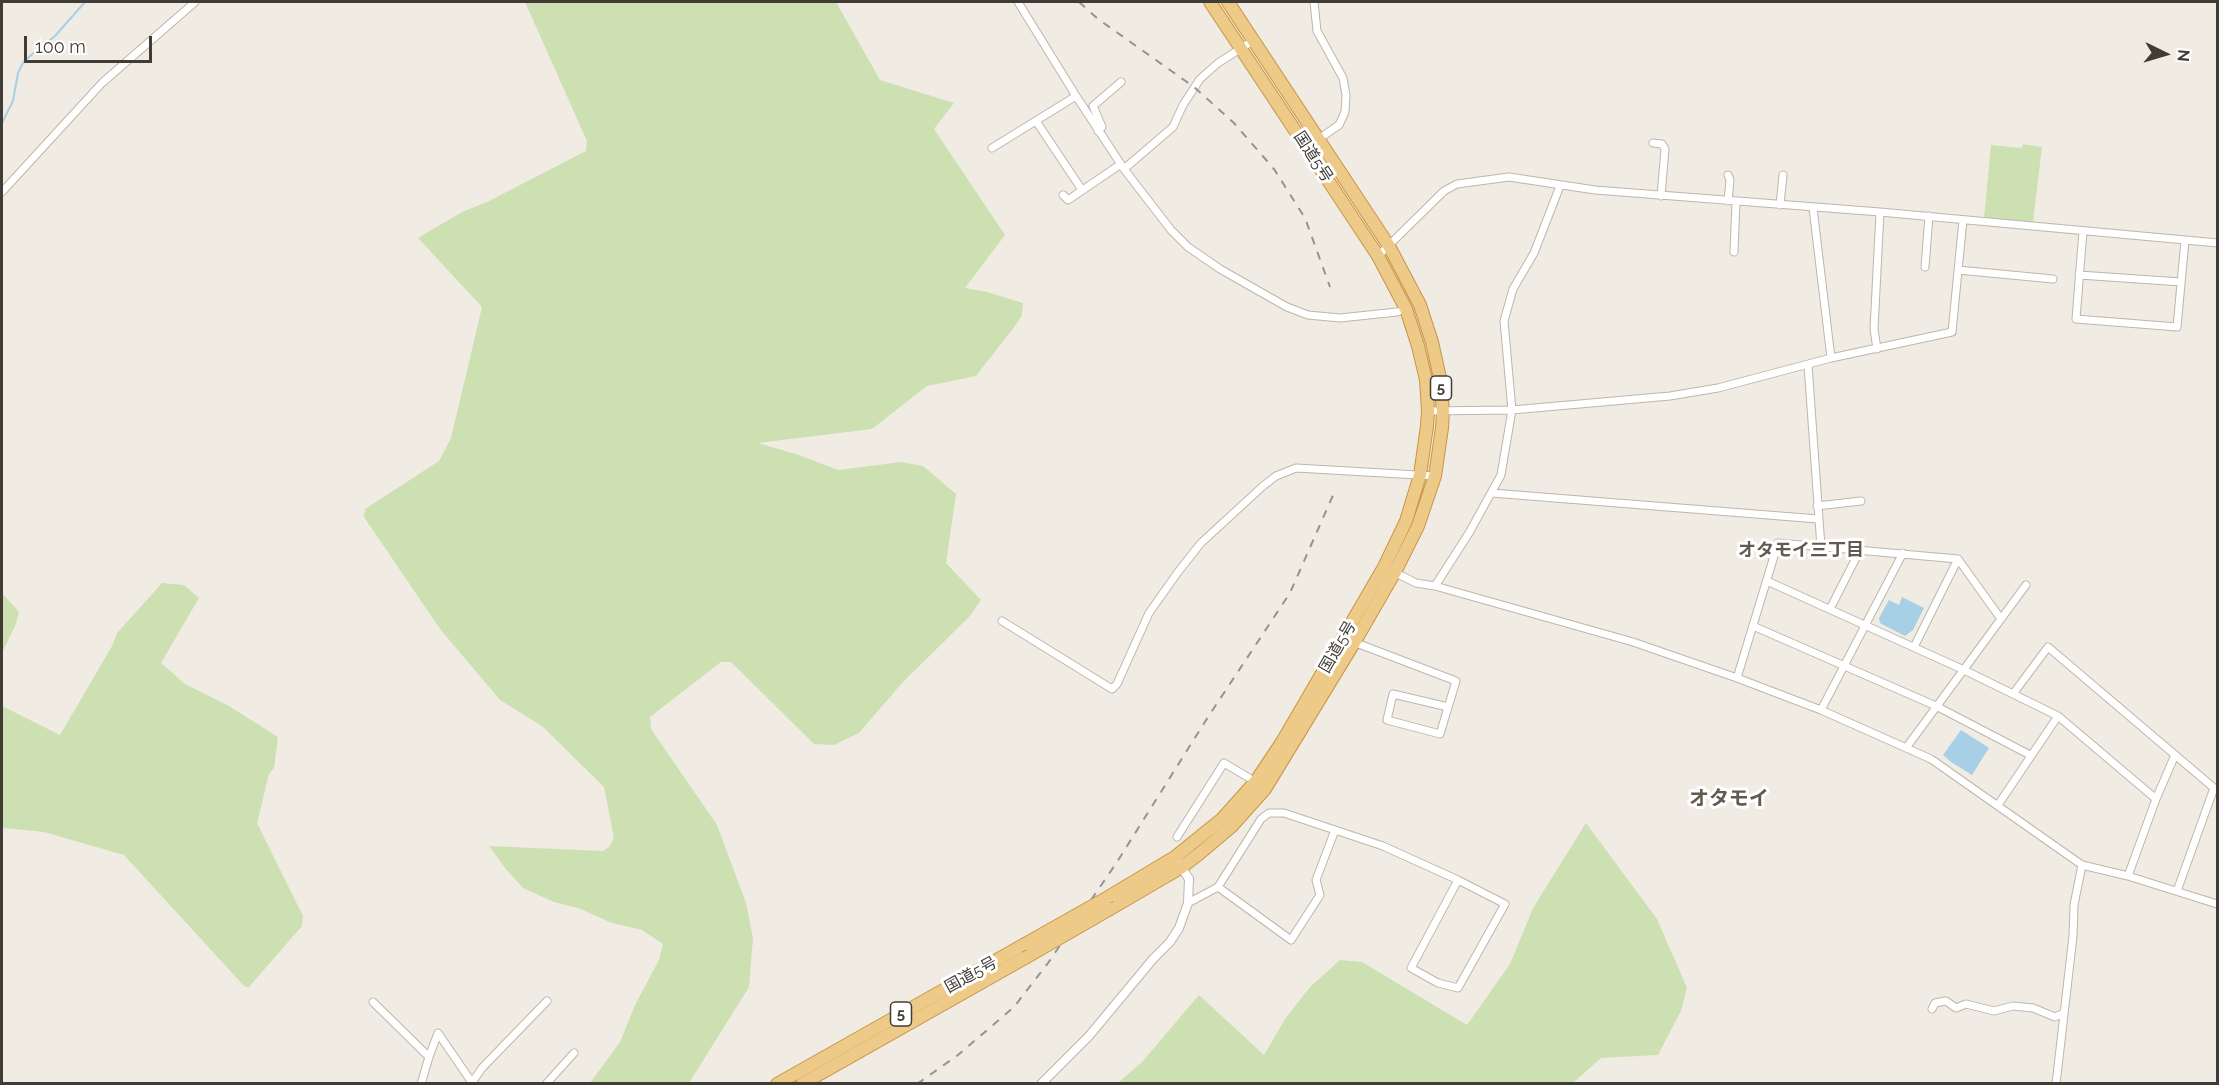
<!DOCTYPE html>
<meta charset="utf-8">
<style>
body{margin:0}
#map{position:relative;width:2219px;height:1085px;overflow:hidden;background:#f0ece4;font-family:Raleway,sans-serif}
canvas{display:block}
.frame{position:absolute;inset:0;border:3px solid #413c35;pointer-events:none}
.north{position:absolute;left:2135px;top:24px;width:60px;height:60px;-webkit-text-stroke:4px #fff;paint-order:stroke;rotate:95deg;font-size:16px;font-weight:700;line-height:24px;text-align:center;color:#413c35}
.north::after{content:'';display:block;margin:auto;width:21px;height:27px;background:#413c35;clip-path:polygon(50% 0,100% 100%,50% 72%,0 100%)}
.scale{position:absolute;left:24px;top:36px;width:128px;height:27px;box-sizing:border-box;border:3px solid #413c35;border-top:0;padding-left:8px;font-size:18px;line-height:21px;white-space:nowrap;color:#413c35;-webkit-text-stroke:4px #fff;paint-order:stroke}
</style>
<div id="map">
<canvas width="2219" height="1085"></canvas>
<div class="frame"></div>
<div class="north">N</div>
<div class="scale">100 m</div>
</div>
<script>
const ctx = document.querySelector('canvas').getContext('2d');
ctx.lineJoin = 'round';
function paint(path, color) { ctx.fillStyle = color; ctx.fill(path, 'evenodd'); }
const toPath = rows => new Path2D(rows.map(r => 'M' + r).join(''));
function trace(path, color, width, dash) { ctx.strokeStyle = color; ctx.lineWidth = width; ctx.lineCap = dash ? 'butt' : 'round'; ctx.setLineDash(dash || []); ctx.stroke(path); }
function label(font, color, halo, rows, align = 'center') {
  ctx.font = font + ' Raleway,"Noto Sans JP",sans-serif'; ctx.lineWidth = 6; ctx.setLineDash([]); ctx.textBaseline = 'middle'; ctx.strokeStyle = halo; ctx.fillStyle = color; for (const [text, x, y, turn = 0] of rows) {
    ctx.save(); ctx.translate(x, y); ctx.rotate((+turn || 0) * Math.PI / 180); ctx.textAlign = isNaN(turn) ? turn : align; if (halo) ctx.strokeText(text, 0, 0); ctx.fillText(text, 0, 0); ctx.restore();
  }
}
const green = toPath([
 [525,2,836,2,880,80,954,103,934,129,1005,235,965,288,987,292,1023,303,1022,315,1015,326,976,376,927,386,872,429,758,443,799,455,838,470,901,462,923,466,956,494,946,563,981,600,969,617,902,683,859,733,834,745,814,744,731,662,721,662,650,717,651,729,717,825,746,903,753,938,749,987,689,1083,590,1083,620,1042,635,1005,659,960,663,944,642,930,612,923,578,908,554,902,523,888,505,868,489,846,603,851,609,847,614,838,604,787,542,726,500,700,440,629,364,517,365,509,439,461,451,438,482,307,418,238,462,212,487,202,586,151,587,141],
 [2023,144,2042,147,2033,222,1984,218,1991,145,2022,148],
 [162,583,184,585,199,598,161,663,185,684,229,706,278,737,274,768,269,774,257,823,303,916,302,926,249,987,245,987,124,855,44,832,3,828,2,830,2,706,60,735,112,646,117,633],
 [2,593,19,612,16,624,2,653],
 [1586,823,1657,919,1687,988,1681,1011,1658,1055,1601,1058,1573,1083,1118,1083,1142,1062,1199,995,1264,1055,1285,1019,1310,987,1340,960,1362,962,1467,1025,1510,964,1533,908]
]);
const water = toPath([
 [1902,597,1924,608,1913,630,1905,636,1880,623,1879,618,1889,600,1899,605],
 [1961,730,1989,748,1972,775,1951,762,1943,755]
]);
const stream = toPath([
 [2,123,13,101,18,73,24,61,55,36,85,2]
]);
const minor = toPath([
 [1018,2,1076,96,1124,169,1171,230,1188,247,1220,269,1287,307,1308,315,1340,318,1397,312,1406,309],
 [1036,121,1082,190],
 [1098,131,1102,127,1093,106,1121,82],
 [1653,143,1662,144,1665,149,1661,196],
 [1307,147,1339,125,1345,112,1346,95,1343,78,1317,31,1314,2],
 [992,148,1076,96],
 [1124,169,1173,127,1183,105,1200,79,1218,63,1254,40],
 [1728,175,1730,180,1728,201],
 [2,192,102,83,195,2],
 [1063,195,1068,200,1121,164],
 [1780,205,1783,175],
 [1813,208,1831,358],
 [2083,231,2076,319,2177,327,2185,240],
 [1734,252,1736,202],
 [1378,256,1444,191,1457,184,1509,177,1595,190,1880,212,2218,243],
 [1925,267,1929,216],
 [1958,270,2053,279],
 [2079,275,2181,282],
 [1877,349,1874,329,1880,212],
 [1808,365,1821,547],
 [1428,411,1512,410,1670,396,1718,388,1831,358,1952,332,1963,220],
 [1492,493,1818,519],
 [1817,506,1861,501],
 [1392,571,1416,583,1435,586,1633,642,1737,678,1821,710,1931,759,2082,865,2128,876,2217,904],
 [1767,581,1964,670,2058,716,2156,799],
 [1435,586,1469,533,1501,475,1512,410,1504,321,1513,289,1534,253,1560,186],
 [1830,609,1860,550],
 [1002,621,1112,689,1117,684,1149,613,1178,572,1201,543,1263,486,1276,476,1296,468,1435,476],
 [1753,626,1936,706,2030,755],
 [1351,641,1456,681,1440,734,1387,720,1393,694,1448,707],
 [1914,647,1958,559],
 [1737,678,1778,543,1958,559,2001,619],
 [2013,694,2048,647,2214,788,2177,891],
 [1821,710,1903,553],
 [1906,748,2026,585],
 [1998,805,2058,716],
 [1177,837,1224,763,1256,782],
 [2128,876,2156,799,2175,755],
 [1218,887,1291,940,1320,895,1316,880,1335,830],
 [1188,903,1218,887,1261,819,1269,813,1284,813,1383,846,1458,880,1505,904,1458,988,1438,983,1411,968,1458,880],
 [373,1002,429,1057],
 [1932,1009,1935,1003,1946,1001,1956,1008,1966,1004,1994,1011,2013,1006,2033,1008,2055,1017,2064,1013],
 [421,1084,429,1057,438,1033,473,1084],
 [471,1084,482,1068,547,1001],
 [546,1084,574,1053],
 [2056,1084,2073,936,2074,905,2082,865]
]);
const tertiary = toPath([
 [1041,1084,1089,1036,1153,959,1170,942,1179,928,1188,903,1189,879,1175,857]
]);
const trunk = toPath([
 [1110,896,1175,857,1222,819,1256,781,1282,742,1384,567,1406,521,1420,475,1427,426,1428,411,1426,380,1418,346,1406,309,1378,256,1210,2],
 [1110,909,1182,867,1199,854,1231,827,1265,789,1354,643,1395,572,1418,526,1435,476,1442,428,1443,411,1440,378,1432,342,1420,305,1389,246,1228,2],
 [777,1084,1025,944],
 [802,1084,1025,958]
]);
const rail = toPath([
 [1079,2,1098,19,1194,87,1234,123,1274,169,1305,218,1330,287],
 [917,1084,958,1055,1014,1007,1048,963,1117,862,1208,717,1290,593,1334,493]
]);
const trunkBridge = toPath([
 [1025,944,1110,896],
 [1025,958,1110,909]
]);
const shields = [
 [1441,388,21],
 [901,1014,21]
];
const shieldNames = [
 ["5",1441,388],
 ["5",901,1014]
];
const streetNames = [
 ["国道5号",1313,157,57],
 ["国道5号",1338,647,-60],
 ["国道5号",971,975,-29]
];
const neighbourhoodNames = [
 ["オタモイ三丁目",1801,551]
];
const quarterNames = [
 ["オタモイ",1729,799]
];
paint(green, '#cde0b2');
paint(water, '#a7cfe6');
trace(stream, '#a7cfe6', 2);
trace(minor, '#bdb6ab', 9);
trace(tertiary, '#bdb6ab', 10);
trace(trunk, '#c99445', 14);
trace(minor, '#fff', 7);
trace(tertiary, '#fff', 8);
trace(trunk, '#eeca88', 12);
trace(rail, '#939393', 2, [8, 8]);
trace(trunkBridge, '#c99445', 14, []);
trace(trunkBridge, '#eeca88', 12);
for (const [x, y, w] of shields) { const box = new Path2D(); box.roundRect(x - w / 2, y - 12, w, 24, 4.5); ctx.fillStyle = '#fff'; ctx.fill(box); trace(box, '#413c35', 1.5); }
label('bold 15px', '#413c35', null, shieldNames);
label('16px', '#413c35', '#fff', streetNames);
label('bold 18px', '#63594e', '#fff', neighbourhoodNames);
label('bold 20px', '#63594e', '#fff', quarterNames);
</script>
